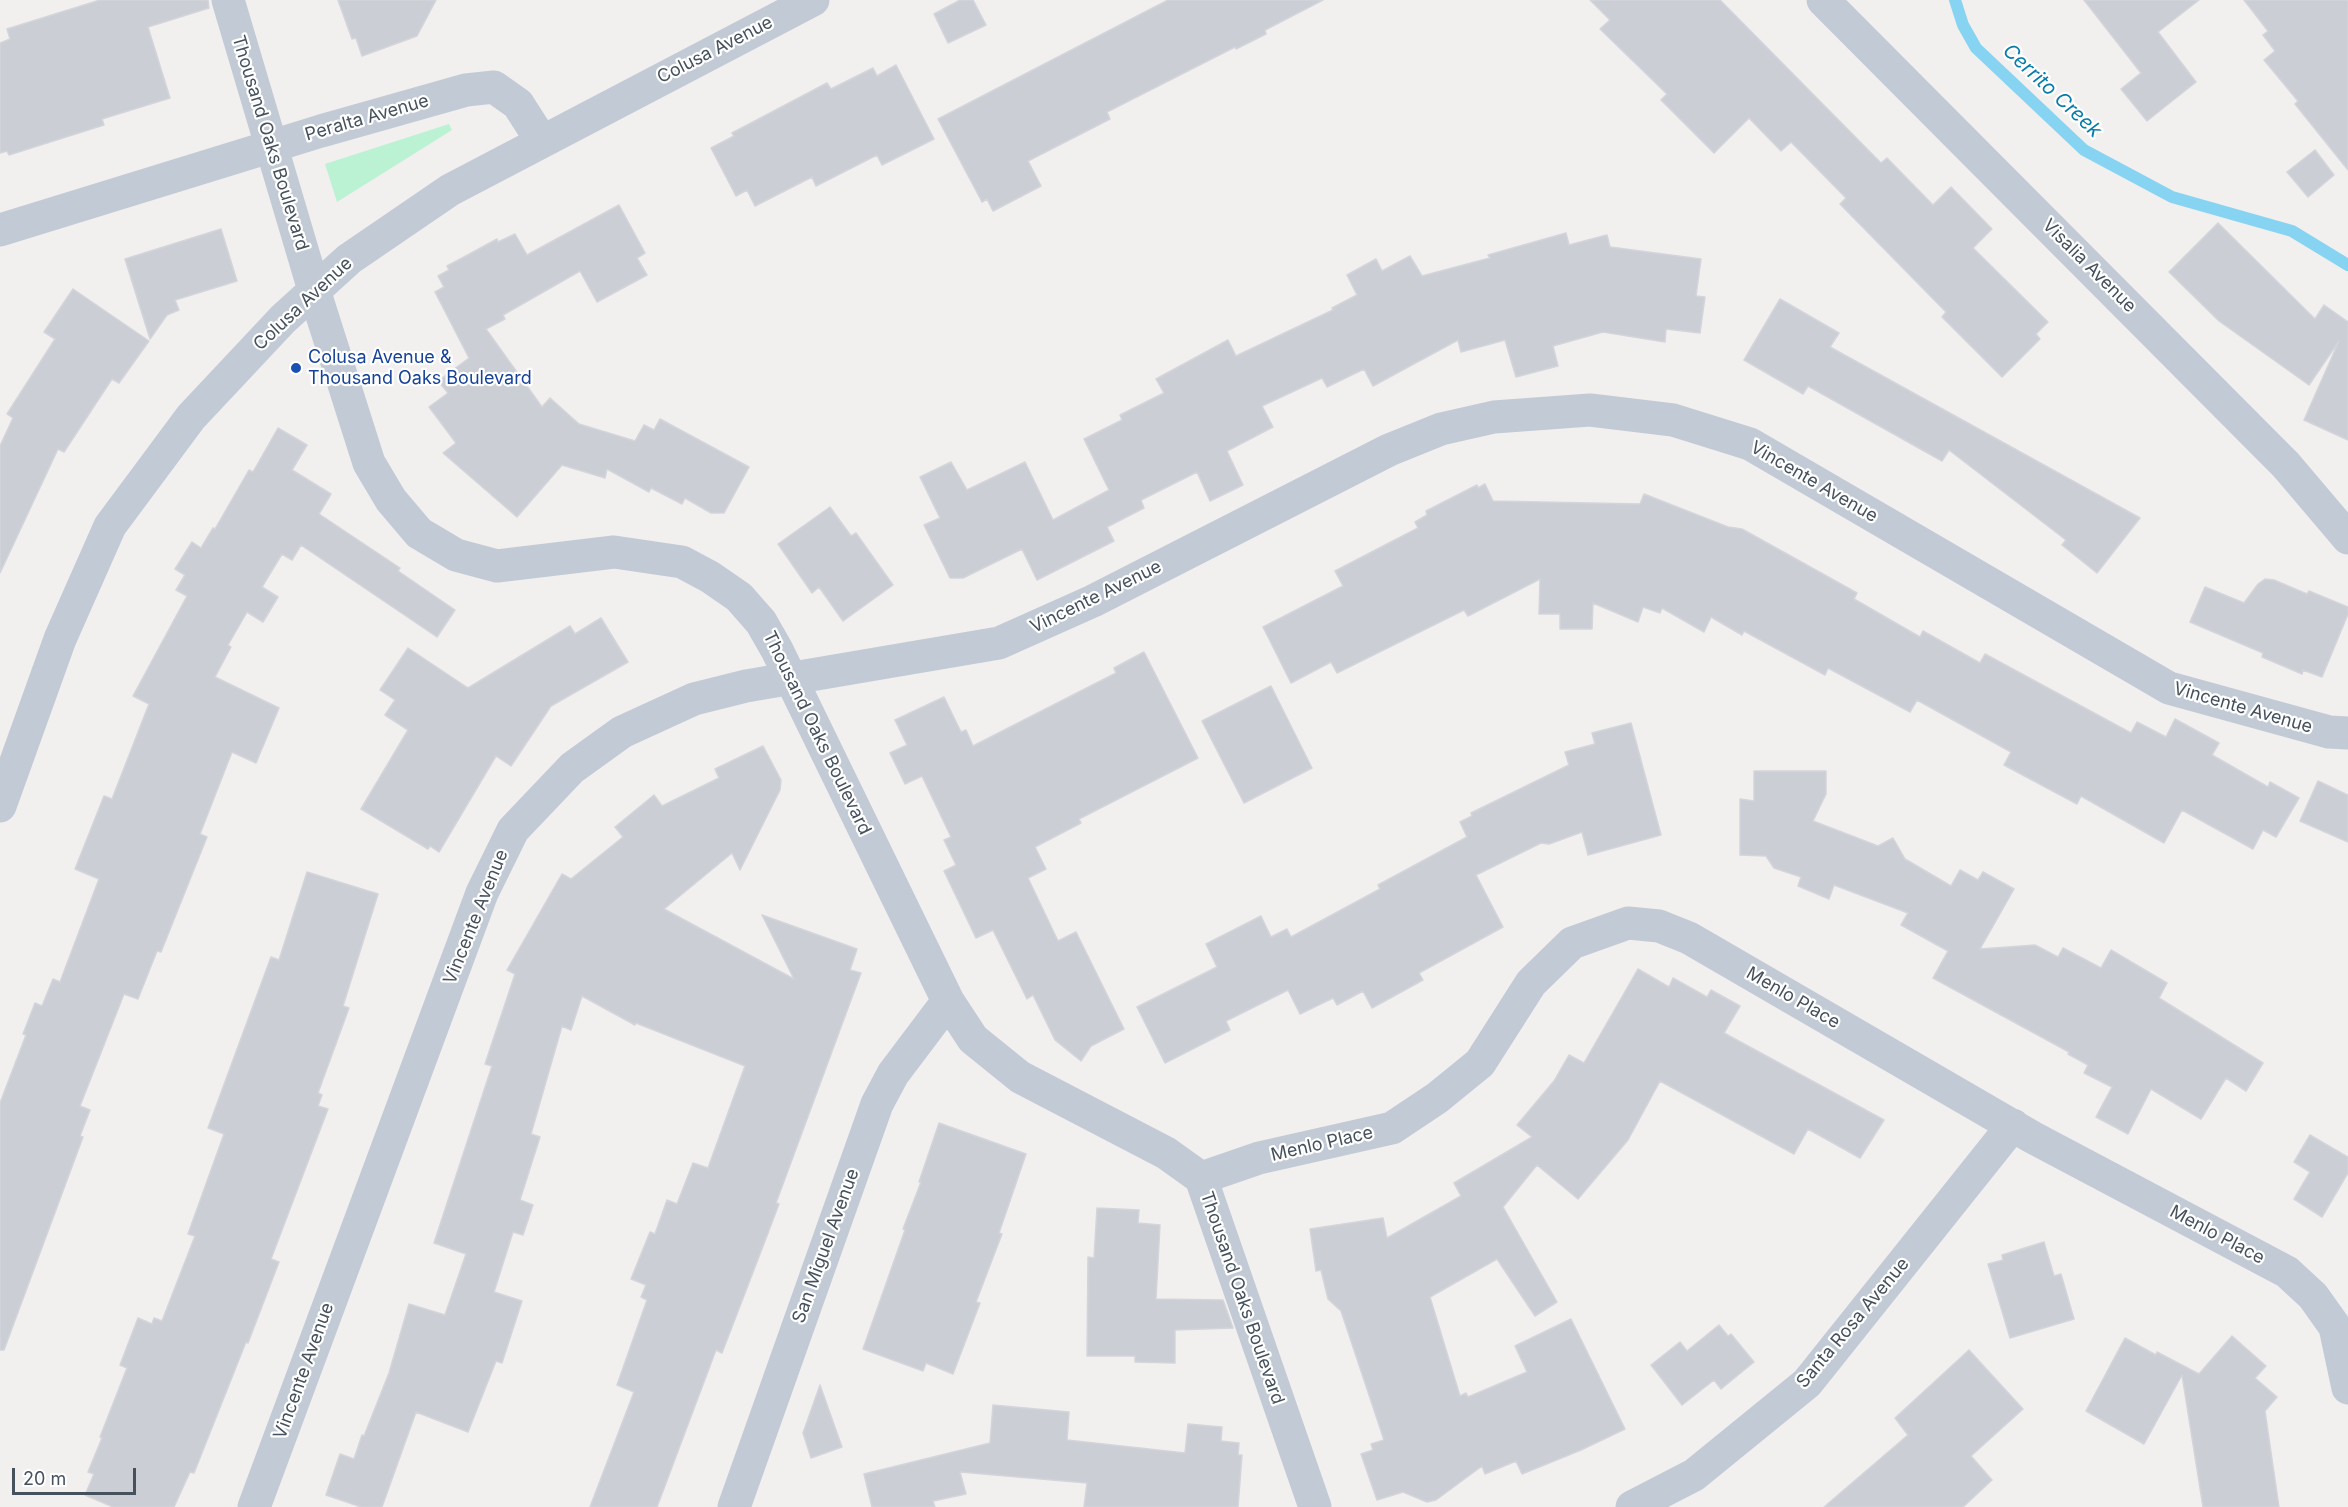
<!DOCTYPE html>
<style>
body{margin:0}
#map{position:relative;width:2348px;height:1507px;overflow:hidden;background:#f2efef;font-family:Inter,sans-serif}
canvas{display:block}
.scale{position:absolute;left:12px;top:1468px;width:124px;height:27px;box-sizing:border-box;border:3px solid #46515e;border-top:0;padding-left:8px;font-size:18px;line-height:21px;white-space:nowrap;color:#46515e;-webkit-text-stroke:4px #fff;paint-order:stroke}
</style>
<div id="map">
<canvas width="2348" height="1507"></canvas>
<div class="scale">20 m</div>
</div>
<script>
const ctx = document.querySelector('canvas').getContext('2d');
ctx.lineJoin = 'round';
function paint(path, color) { ctx.fillStyle = color; ctx.fill(path, 'evenodd'); }
const toPath = rows => new Path2D(rows.map(r => 'M' + r).join(''));
function trace(path, color, width, dash) { ctx.strokeStyle = color; ctx.lineWidth = width; ctx.lineCap = dash ? 'butt' : 'round'; ctx.setLineDash(dash || []); ctx.stroke(path); }
function label(font, color, halo, rows, align = 'center') {
  ctx.font = font + ' Inter,sans-serif'; ctx.lineWidth = 4.5; ctx.setLineDash([]); ctx.textBaseline = 'middle'; ctx.strokeStyle = halo; ctx.fillStyle = color; for (const [text, x, y, turn = 0] of rows) {
    ctx.save(); ctx.translate(x, y); ctx.rotate((+turn || 0) * Math.PI / 180); ctx.textAlign = isNaN(turn) ? turn : align; if (halo) ctx.strokeText(text, 0, 0); ctx.fillText(text, 0, 0); ctx.restore();
  }
}
const green = toPath([
 [449,124,452,130,337,202,325,164]
]);
const stream = toPath([
 [1955,0,1963,25,1976,48,2084,150,2172,197,2292,231,2348,265]
]);
const building = toPath([
 [100,0,208,0,209,8,148,27,170,98,102,119,104,125,9,155,7,151,0,153,0,43,10,39,7,29,100,0],
 [338,0,436,0,417,36,362,56,356,38,352,39,338,0],
 [960,0,973,0,986,25,948,43,934,14,960,0],
 [1168,0,1323,0,1265,30,1266,34,1236,49,1235,47,1107,112,1110,119,1028,161,1041,186,993,211,987,199,982,202,938,119,1168,0],
 [1590,0,1720,0,1881,163,1887,158,1933,205,1951,187,1992,229,1973,248,2048,322,2036,334,2040,339,2002,377,1942,317,1946,312,1840,204,1846,198,1791,142,1781,151,1749,118,1714,153,1661,100,1667,94,1600,29,1610,20,1590,0],
 [2084,0,2199,0,2158,32,2196,82,2147,121,2121,89,2141,73,2084,0],
 [2244,0,2348,0,2348,170,2295,104,2298,101,2264,60,2275,51,2263,35,2268,31,2244,0],
 [896,65,934,139,882,165,877,155,816,186,812,177,755,206,747,190,736,196,711,148,734,136,732,133,827,83,831,89,873,68,877,76,896,65],
 [2315,150,2334,175,2308,197,2287,172,2315,150],
 [619,205,645,253,637,258,647,275,597,302,580,271,503,315,505,319,486,329,542,407,550,398,579,424,635,441,644,425,654,430,660,419,749,467,724,513,711,513,685,498,682,504,651,488,649,492,607,469,605,478,562,465,517,517,443,453,456,443,429,407,448,393,438,381,469,358,435,292,444,287,438,276,449,270,447,266,464,257,497,239,498,242,515,234,527,255,619,205],
 [2218,223,2315,319,2324,305,2348,322,2348,440,2304,420,2339,341,2309,385,2219,321,2169,272,2218,223],
 [221,229,237,281,175,300,179,310,167,315,150,339,125,259,221,229],
 [1566,233,1569,245,1607,235,1610,247,1701,259,1696,296,1705,297,1700,333,1666,329,1665,342,1603,332,1553,346,1558,366,1516,377,1505,340,1461,352,1458,340,1373,386,1364,369,1327,387,1322,378,1262,406,1273,427,1227,451,1243,485,1210,501,1197,472,1141,500,1144,508,1107,527,1114,541,1037,580,1022,549,963,578,950,578,924,525,940,518,920,477,951,462,967,490,1025,462,1053,520,1109,490,1084,439,1122,420,1120,415,1164,393,1156,379,1228,340,1236,356,1333,310,1332,308,1357,295,1347,275,1376,259,1382,271,1410,256,1422,276,1490,258,1488,255,1566,233],
 [73,289,149,341,119,383,112,379,64,452,58,449,0,573,0,446,13,418,7,414,55,339,44,332,73,289],
 [1780,299,1839,333,1830,347,2140,518,2097,573,2062,545,2066,540,1949,450,1942,461,1808,386,1803,394,1744,360,1780,299],
 [278,428,307,445,292,470,331,494,319,514,400,568,398,571,455,610,437,637,301,545,292,560,282,554,262,587,278,597,263,622,247,612,228,645,231,647,215,677,279,708,256,763,232,752,200,834,207,837,161,952,157,951,138,999,124,994,80,1106,90,1110,80,1136,83,1137,4,1350,0,1350,0,1103,26,1035,23,1034,35,1003,42,1006,53,979,60,982,99,879,75,869,104,796,112,799,149,704,133,696,187,596,176,590,185,575,175,569,192,542,201,548,213,528,215,529,249,470,253,472,278,428],
 [1485,484,1493,501,1640,504,1644,494,1728,527,1742,529,1857,593,1854,599,1920,637,1923,631,1980,663,1985,654,2131,733,2137,722,2166,737,2175,719,2219,743,2212,755,2268,787,2270,782,2299,798,2276,837,2263,830,2253,849,2182,810,2164,843,2081,796,2077,804,2004,765,2011,752,1917,700,1910,712,1828,668,1825,675,1744,631,1742,635,1711,617,1704,632,1662,608,1660,613,1643,607,1638,622,1593,603,1592,629,1560,629,1560,614,1539,614,1540,579,1468,616,1464,610,1337,673,1331,662,1291,683,1263,627,1343,586,1335,571,1418,528,1415,522,1427,515,1426,511,1477,485,1478,488,1485,484],
 [830,507,851,536,856,533,893,585,843,621,819,587,812,593,778,544,830,507],
 [2265,579,2274,580,2307,594,2309,591,2348,607,2348,614,2322,677,2303,670,2302,674,2262,657,2263,653,2190,622,2205,587,2244,603,2258,584,2265,579],
 [601,618,628,662,551,706,511,766,496,756,439,852,430,846,428,849,361,809,408,730,385,715,395,700,380,690,408,648,468,688,570,626,575,634,601,618],
 [1144,652,1198,758,1079,819,1081,823,1035,847,1046,869,1028,878,1058,941,1076,932,1124,1029,1091,1046,1081,1061,1055,1040,1033,995,1027,999,993,930,976,938,944,871,956,865,944,840,951,837,922,776,905,784,890,753,907,745,895,720,944,697,961,732,966,730,973,746,1116,673,1114,668,1144,652],
 [1271,686,1312,768,1244,803,1202,721,1271,686],
 [1631,723,1661,835,1588,855,1582,832,1549,844,1541,843,1476,875,1503,927,1419,973,1423,980,1372,1008,1363,991,1337,1005,1333,998,1300,1014,1288,990,1226,1021,1230,1030,1165,1063,1137,1007,1217,967,1206,944,1261,916,1271,937,1287,929,1291,937,1380,889,1378,885,1467,837,1460,822,1472,816,1471,813,1569,765,1565,752,1595,744,1592,733,1631,723],
 [763,746,781,780,780,790,740,870,732,853,664,909,794,979,762,915,857,949,850,970,861,973,776,1203,779,1204,765,1241,722,1353,716,1350,657,1507,590,1507,634,1392,617,1385,647,1300,641,1297,646,1285,631,1279,650,1232,655,1234,667,1200,677,1204,693,1163,708,1168,745,1066,636,1023,635,1025,582,996,571,1030,562,1026,531,1134,540,1137,520,1200,533,1205,523,1235,513,1232,494,1292,522,1301,502,1363,496,1361,468,1432,416,1412,382,1507,361,1507,326,1495,340,1454,354,1459,362,1435,364,1436,389,1373,409,1304,445,1315,466,1254,434,1243,492,1066,485,1064,515,974,507,970,562,874,571,879,623,837,615,827,654,795,662,806,719,778,715,769,763,746],
 [1754,771,1826,771,1826,794,1813,821,1878,846,1893,838,1905,859,1951,886,1960,870,1978,880,1983,872,2014,889,1980,949,2035,945,2058,957,2063,948,2101,968,2111,950,2167,983,2159,998,2263,1063,2246,1091,2226,1078,2201,1119,2151,1089,2128,1134,2096,1117,2112,1087,2084,1073,2088,1065,2068,1054,2069,1052,1933,978,1948,951,1901,925,1908,913,1834,885,1829,899,1798,886,1801,877,1774,868,1766,856,1740,855,1740,799,1754,801,1754,771],
 [2318,781,2348,795,2348,842,2300,821,2318,781],
 [307,872,378,894,343,1006,349,1008,318,1093,322,1095,318,1106,328,1109,271,1259,279,1262,248,1343,246,1342,194,1473,190,1472,174,1507,113,1507,85,1495,94,1474,88,1472,102,1438,100,1437,127,1368,120,1365,138,1318,152,1324,154,1318,162,1321,195,1236,188,1234,224,1134,208,1128,271,957,279,960,307,872],
 [1638,969,1669,987,1673,978,1707,997,1711,990,1740,1006,1724,1033,1884,1120,1860,1158,1808,1129,1794,1154,1660,1081,1628,1140,1578,1199,1537,1165,1503,1207,1557,1302,1535,1316,1497,1259,1430,1297,1460,1396,1466,1393,1468,1397,1527,1372,1515,1346,1571,1319,1625,1429,1581,1450,1522,1474,1516,1461,1485,1474,1482,1466,1436,1500,1427,1502,1403,1492,1377,1500,1361,1454,1373,1450,1371,1444,1384,1440,1341,1311,1328,1299,1321,1270,1316,1271,1310,1229,1383,1218,1387,1238,1461,1196,1454,1183,1532,1137,1517,1125,1554,1081,1569,1055,1584,1063,1638,969],
 [939,1123,1026,1154,999,1233,1002,1234,976,1302,980,1303,953,1374,926,1363,923,1371,863,1349,905,1230,903,1229,921,1182,919,1182,939,1123],
 [2310,1135,2348,1157,2348,1173,2322,1217,2294,1199,2310,1172,2294,1162,2310,1135],
 [1097,1208,1139,1210,1138,1223,1160,1225,1156,1299,1223,1300,1233,1328,1175,1330,1175,1363,1135,1362,1135,1356,1087,1356,1088,1257,1094,1258,1097,1208],
 [2044,1242,2054,1276,2061,1274,2074,1319,2010,1338,1988,1264,2003,1260,2002,1255,2044,1242],
 [1719,1325,1728,1336,1731,1334,1754,1362,1721,1389,1714,1380,1682,1405,1651,1365,1680,1342,1687,1351,1719,1325],
 [2232,1336,2266,1366,2255,1378,2277,1397,2265,1411,2279,1507,2203,1507,2182,1375,2144,1444,2086,1411,2125,1338,2156,1355,2157,1352,2199,1374,2232,1336],
 [1969,1350,2023,1409,1971,1456,1992,1480,1963,1507,1824,1507,1908,1435,1895,1418,1969,1350],
 [820,1385,842,1447,811,1458,803,1433,820,1385],
 [993,1405,1069,1412,1067,1440,1185,1453,1188,1424,1222,1427,1221,1441,1239,1443,1238,1455,1242,1455,1238,1507,1084,1507,1087,1483,960,1472,966,1494,933,1501,935,1507,872,1507,864,1474,990,1443,993,1405]
]);
const minor = toPath([
 [228,0,314,290,369,463,391,500,419,533,456,555,497,566,614,552,682,562,710,577,739,597,761,622,777,650,948,1001,973,1039,1020,1077,1166,1153,1201,1178,1315,1507],
 [1823,0,2286,465,2348,538],
 [0,230,321,131,466,90,494,87,518,104,541,140],
 [0,806,60,639,110,526,191,417,283,319,349,259,450,190,813,0],
 [1201,1178,1259,1158,1392,1128,1437,1098,1480,1063,1531,983,1572,943,1628,923,1659,926,1689,938,2032,1137,2287,1272,2313,1296,2335,1327,2348,1388],
 [254,1507,482,893,513,830,572,768,622,732,694,699,746,686,999,643,1093,601,1389,450,1441,429,1494,417,1590,410,1673,420,1750,444,2169,688,2329,732,2348,733],
 [734,1507,877,1104,893,1074,948,1001],
 [1632,1507,1694,1475,1807,1383,2013,1125]
]);
const markers = [
 [296,368,6,"#1a4fb4"]
];
const streetNames = [
 ["Colusa Avenue",715,50,-27],
 ["Peralta Avenue",367,118,-16],
 ["Thousand Oaks Boulevard",270,143,73],
 ["Visalia Avenue",2089,266,45],
 ["Colusa Avenue",303,304,-43],
 ["Vincente Avenue",1814,482,30],
 ["Vincente Avenue",1096,597,-26],
 ["Vincente Avenue",2243,708,16],
 ["Thousand Oaks Boulevard",817,733,64],
 ["Vincente Avenue",476,917,-68],
 ["Menlo Place",1793,998,30],
 ["Menlo Place",1322,1144,-13],
 ["Menlo Place",2217,1235,28],
 ["San Miguel Avenue",826,1246,-70],
 ["Thousand Oaks Boulevard",1242,1298,71],
 ["Santa Rosa Avenue",1853,1323,-50],
 ["Vincente Avenue",304,1371,-70]
];
const transitNames = [
 ["Colusa Avenue &",308,358],
 ["Thousand Oaks Boulevard",308,379]
];
const waterNames = [
 ["Cerrito Creek",2052,91,43]
];
paint(green, '#bbf2d3');
trace(stream, '#86d4f1', 12);
paint(building, '#cbced4');
trace(building, '#d3d5db', 1.5);
trace(minor, '#c2cad5', 33);
for (const [x, y, r, color] of markers) { const dot = new Path2D(); dot.arc(x, y, r, 0, 2 * Math.PI); ctx.fillStyle = color; ctx.fill(dot); trace(dot, '#fff', 2); }
label('18px', '#46515e', '#fff', streetNames);
label('18px', '#164399', '#fff', transitNames, 'left');
label('italic 20px', '#057daa', '#fff', waterNames);
</script>
